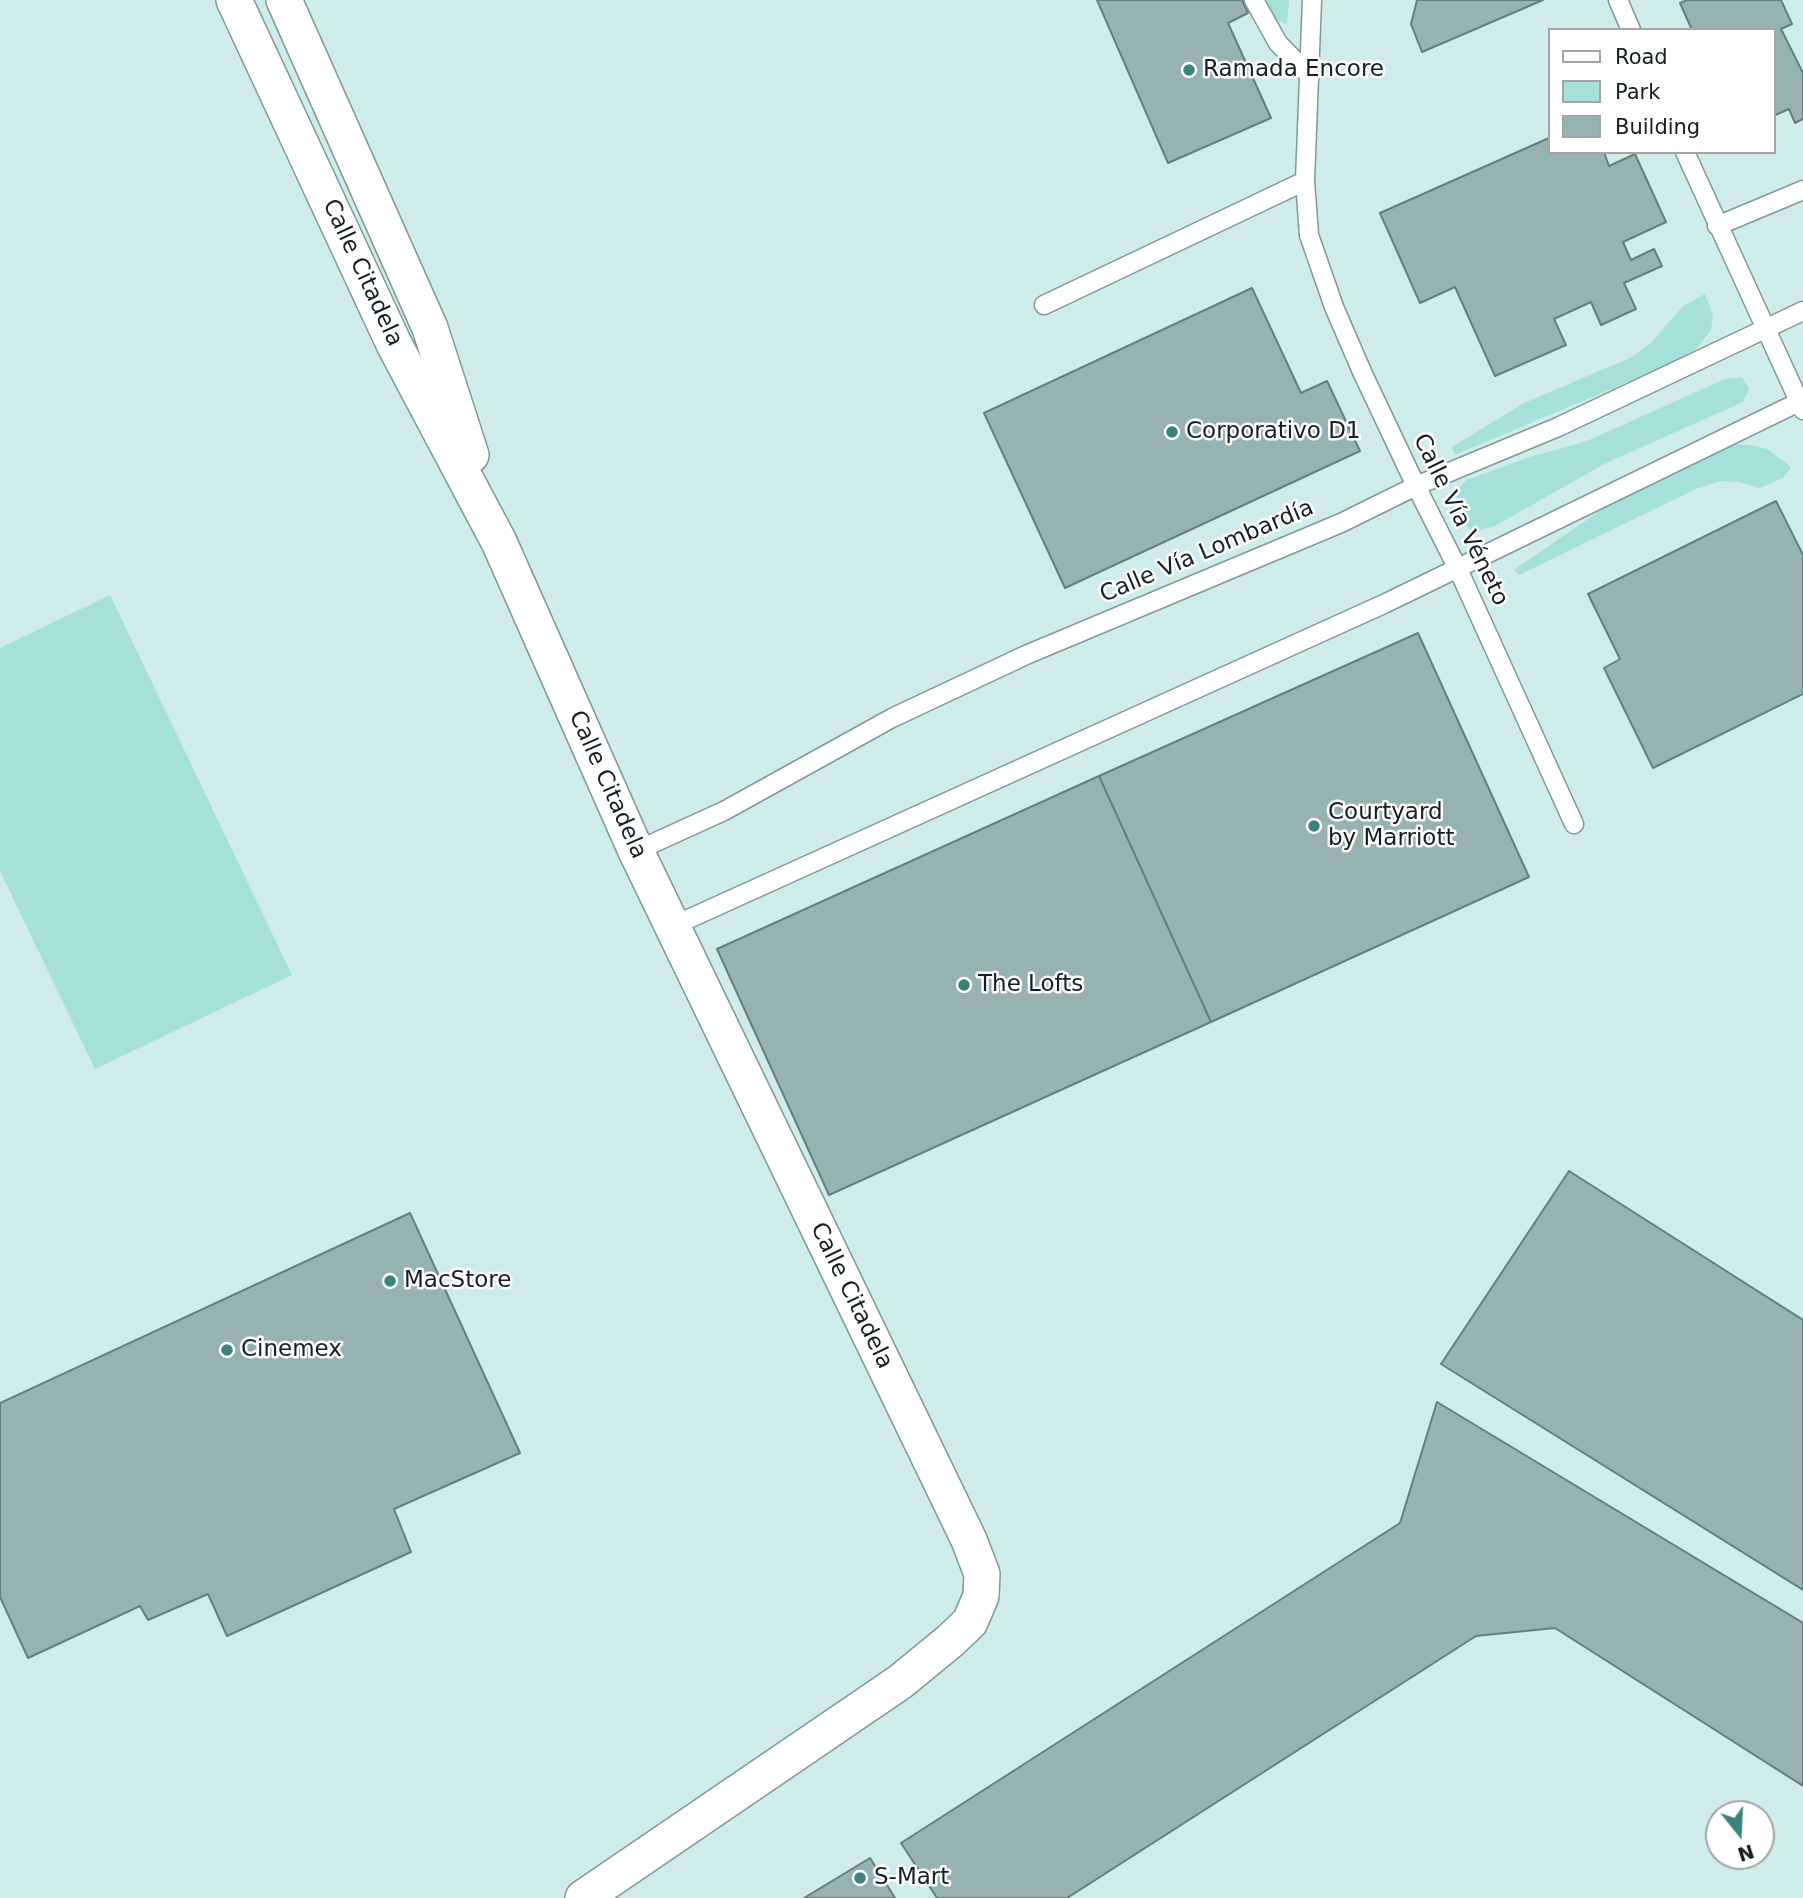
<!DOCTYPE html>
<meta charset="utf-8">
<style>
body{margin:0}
#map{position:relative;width:1803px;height:1898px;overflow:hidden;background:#cfece8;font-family:"DejaVu Sans",sans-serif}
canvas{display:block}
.legend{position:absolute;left:1548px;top:28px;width:228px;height:126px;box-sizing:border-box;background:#fff;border:2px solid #a1a5a5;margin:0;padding:9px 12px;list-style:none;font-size:21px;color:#141f1e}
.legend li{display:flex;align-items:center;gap:14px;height:35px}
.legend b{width:35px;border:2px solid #a1a5a5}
.north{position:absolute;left:1705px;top:1800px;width:70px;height:70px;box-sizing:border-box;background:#fff;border:2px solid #a1a5a5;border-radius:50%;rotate:162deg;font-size:19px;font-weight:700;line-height:28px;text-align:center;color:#141f1e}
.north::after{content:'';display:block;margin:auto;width:24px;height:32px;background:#3c837c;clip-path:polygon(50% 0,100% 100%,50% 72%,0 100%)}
</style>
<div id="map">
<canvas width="1803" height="1898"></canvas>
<ul class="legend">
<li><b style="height:9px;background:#fff"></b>Road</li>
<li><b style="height:19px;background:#a5e0d9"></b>Park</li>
<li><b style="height:19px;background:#97b3af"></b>Building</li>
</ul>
<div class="north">N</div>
</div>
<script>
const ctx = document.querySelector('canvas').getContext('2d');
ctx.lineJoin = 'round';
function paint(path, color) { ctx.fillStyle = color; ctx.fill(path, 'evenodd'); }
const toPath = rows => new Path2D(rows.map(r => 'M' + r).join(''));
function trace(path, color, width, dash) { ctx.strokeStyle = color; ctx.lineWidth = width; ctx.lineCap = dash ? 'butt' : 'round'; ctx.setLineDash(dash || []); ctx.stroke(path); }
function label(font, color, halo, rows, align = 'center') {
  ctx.font = font + ' "DejaVu Sans",sans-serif'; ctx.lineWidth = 5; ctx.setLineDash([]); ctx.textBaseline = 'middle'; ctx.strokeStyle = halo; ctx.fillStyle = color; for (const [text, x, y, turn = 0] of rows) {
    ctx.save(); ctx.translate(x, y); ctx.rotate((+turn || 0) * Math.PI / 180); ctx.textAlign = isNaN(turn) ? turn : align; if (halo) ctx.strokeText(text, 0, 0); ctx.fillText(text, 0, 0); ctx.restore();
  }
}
const green = toPath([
 [1267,0,1289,0,1287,25,1274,18],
 [1705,294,1713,315,1711,330,1696,349,1668,365,1455,455,1452,447,1524,403,1630,358,1651,343,1683,306],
 [1742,377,1749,389,1743,402,1604,464,1495,526,1471,532,1460,514,1454,494,1466,480,1527,458,1587,441,1725,379],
 [1733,444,1750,445,1767,449,1791,467,1783,478,1760,488,1739,482,1721,481,1698,488,1519,575,1514,570,1601,510],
 [110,595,292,975,95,1069,0,871,0,648]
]);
const building = toPath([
 [1097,0,1242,0,1248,13,1228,23,1271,118,1168,163,1097,0],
 [1417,0,1543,0,1422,52,1411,24,1417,0],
 [1687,0,1781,0,1792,24,1781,29,1803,73,1803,119,1795,123,1789,109,1773,116,1773,30,1692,30,1680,3,1687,0],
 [1549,138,1549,152,1604,152,1609,166,1635,154,1666,222,1623,242,1631,260,1654,249,1662,266,1624,283,1636,309,1601,325,1591,302,1554,319,1566,345,1495,376,1455,287,1420,303,1380,213,1549,138],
 [1252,288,1301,393,1327,381,1360,451,1065,588,984,413,1252,288],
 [1776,501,1803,555,1803,694,1653,768,1604,668,1620,659,1588,594,1776,501],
 [1418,633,1529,877,1211,1022,1099,776,1418,633],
 [1099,776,1211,1022,829,1195,717,949,1099,776],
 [1569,1171,1803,1320,1803,1590,1441,1364,1569,1171],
 [410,1213,520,1453,394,1509,411,1552,227,1636,208,1594,148,1620,140,1606,28,1658,0,1597,0,1403,410,1213],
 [1437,1402,1803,1623,1803,1786,1555,1628,1476,1636,1067,1898,937,1898,901,1843,1400,1523,1437,1402],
 [870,1858,895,1898,804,1898,870,1858]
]);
const service = toPath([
 [1254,0,1278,43,1310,76],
 [1312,0,1305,181,1309,235,1334,307,1363,374,1416,486,1458,569,1574,824],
 [1618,0,1631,30],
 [1685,152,1803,410],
 [1717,226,1803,190],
 [1044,305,1305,181],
 [636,851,724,811,892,718,1026,655,1341,523,1416,486,1558,427,1803,311],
 [673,926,1386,603,1803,400]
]);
const minor = toPath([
 [234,0,394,344,499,542,636,851,969,1540,982,1574,981,1596,970,1622,950,1641,900,1682,583,1898],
 [284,0,430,328,471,455]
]);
const markers = [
 [1189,70,7,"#3c837c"],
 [1172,432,7,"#3c837c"],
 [1314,826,7,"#3c837c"],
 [964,985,7,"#3c837c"],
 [390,1281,7,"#3c837c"],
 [227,1350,7,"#3c837c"],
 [860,1878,7,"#3c837c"]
];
const poiNames = [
 ["Ramada Encore",1203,70],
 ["Corporativo D1",1186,432],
 ["Courtyard",1328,813],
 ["by Marriott",1328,839],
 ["The Lofts",978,985],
 ["MacStore",404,1281],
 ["Cinemex",241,1350],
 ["S-Mart",874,1878]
];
const streetNames = [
 ["Calle Citadela",362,273,65],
 ["Calle Vía Véneto",1460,520,64],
 ["Calle Vía Lombardía",1207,552,-23],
 ["Calle Citadela",607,785,66],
 ["Calle Citadela",851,1296,64]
];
paint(green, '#a5e0d9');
paint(building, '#97b3af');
trace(building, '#65807c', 2);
trace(service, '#7e9a96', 21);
trace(minor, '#7e9a96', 38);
trace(service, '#fff', 18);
trace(minor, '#fff', 35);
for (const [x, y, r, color] of markers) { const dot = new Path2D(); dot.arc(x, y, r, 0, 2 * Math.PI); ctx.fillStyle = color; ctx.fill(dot); trace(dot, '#fff', 2.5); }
label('23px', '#141f1e', '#fff', poiNames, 'left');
label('23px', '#141f1e', '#fff', streetNames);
</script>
